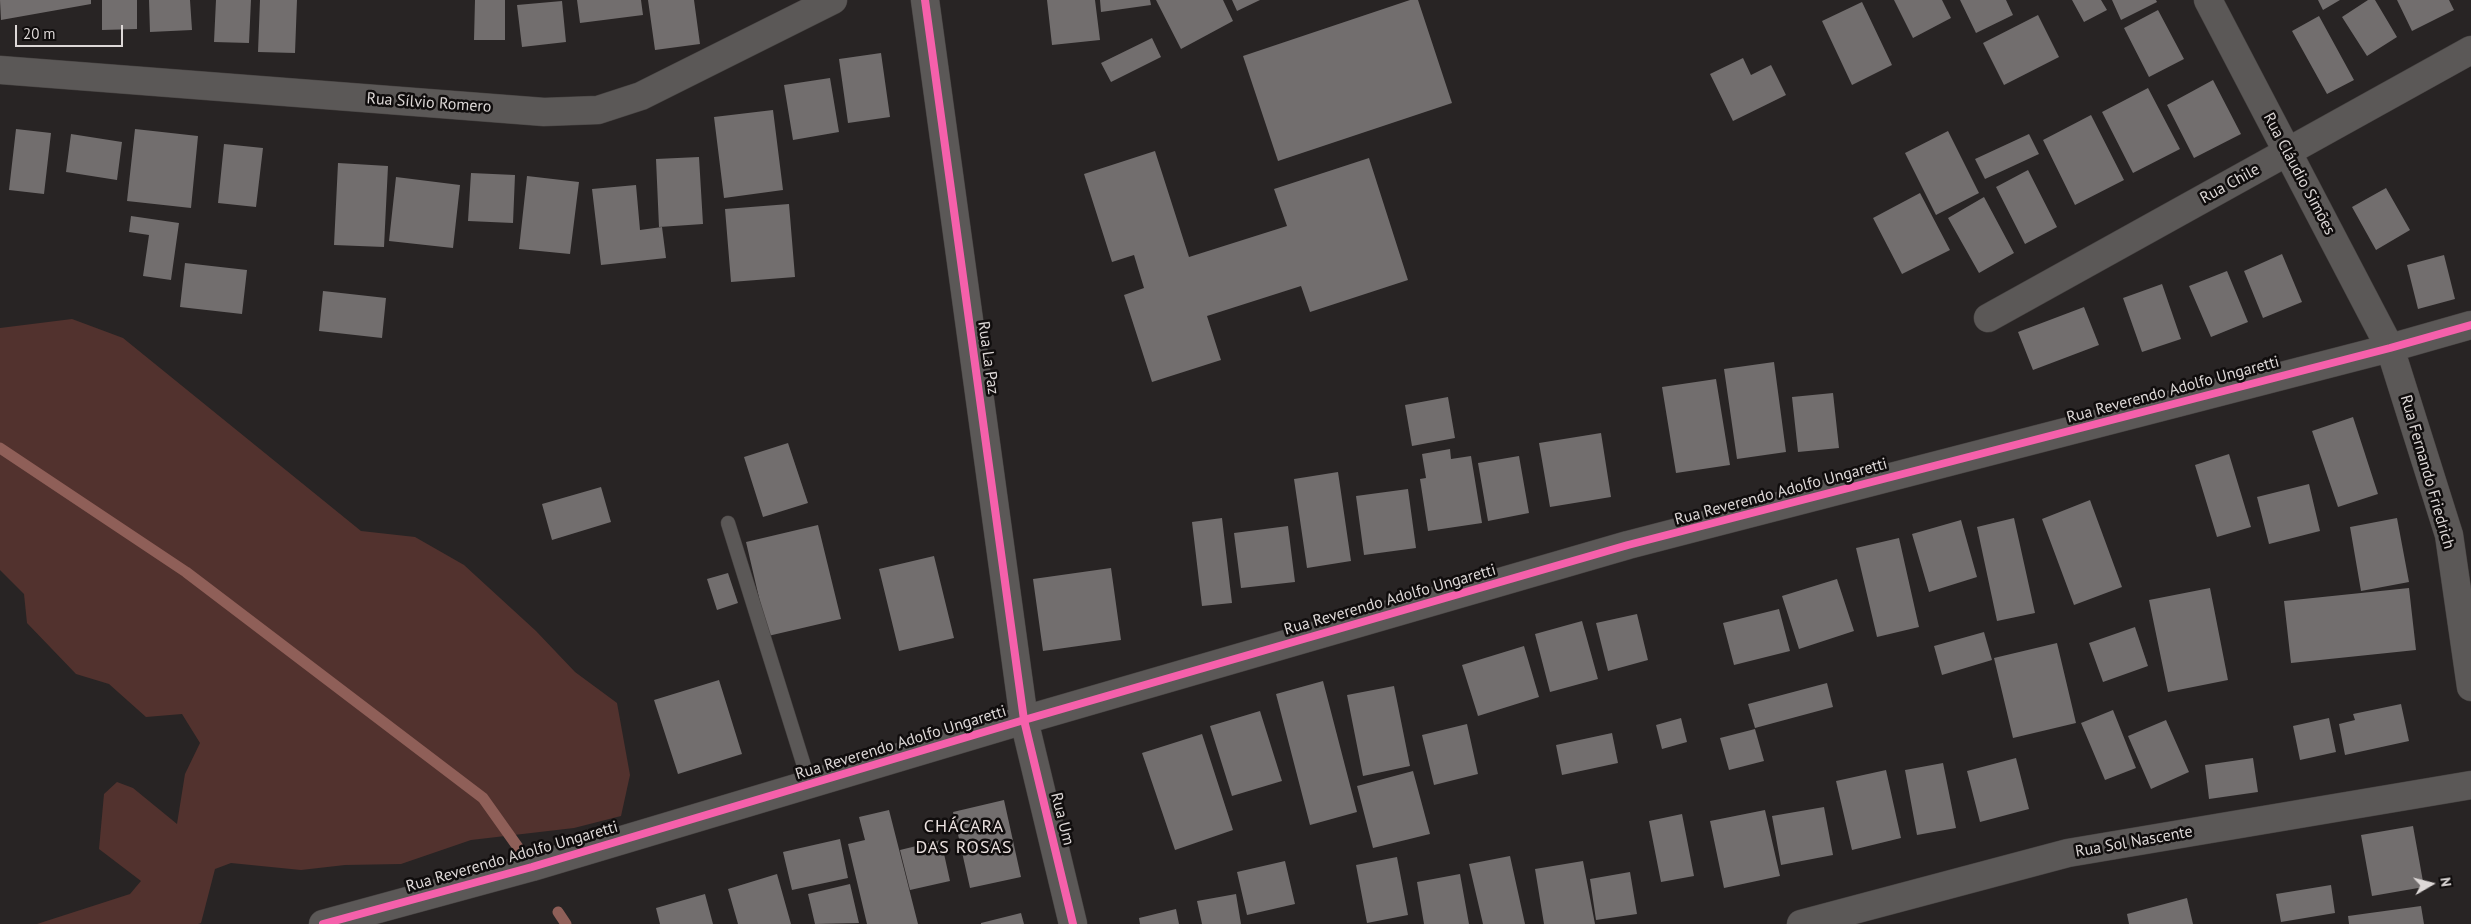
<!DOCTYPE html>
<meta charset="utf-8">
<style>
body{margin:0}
#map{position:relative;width:2471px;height:924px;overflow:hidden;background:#282424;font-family:"PT Sans",sans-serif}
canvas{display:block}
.north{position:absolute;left:2406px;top:859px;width:50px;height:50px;-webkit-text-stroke:4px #100d0d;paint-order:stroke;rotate:82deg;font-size:14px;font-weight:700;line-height:20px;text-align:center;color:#ddd8d7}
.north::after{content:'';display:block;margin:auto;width:18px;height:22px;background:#ddd8d7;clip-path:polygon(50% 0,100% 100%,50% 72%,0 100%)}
.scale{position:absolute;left:15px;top:25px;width:108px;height:22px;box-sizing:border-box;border:2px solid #ddd8d7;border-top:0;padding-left:6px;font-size:15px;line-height:18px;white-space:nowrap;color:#ddd8d7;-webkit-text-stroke:4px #100d0d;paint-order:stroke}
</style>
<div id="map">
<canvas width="2471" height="924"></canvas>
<div class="north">N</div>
<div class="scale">20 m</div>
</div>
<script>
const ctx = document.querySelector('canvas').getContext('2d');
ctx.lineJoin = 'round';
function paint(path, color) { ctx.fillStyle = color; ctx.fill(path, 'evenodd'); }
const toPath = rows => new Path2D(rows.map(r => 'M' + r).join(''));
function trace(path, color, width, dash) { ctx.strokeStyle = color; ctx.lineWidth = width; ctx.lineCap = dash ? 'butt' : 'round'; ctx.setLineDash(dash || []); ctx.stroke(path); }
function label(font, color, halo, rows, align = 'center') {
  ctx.font = font + ' "PT Sans",sans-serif'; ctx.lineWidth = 5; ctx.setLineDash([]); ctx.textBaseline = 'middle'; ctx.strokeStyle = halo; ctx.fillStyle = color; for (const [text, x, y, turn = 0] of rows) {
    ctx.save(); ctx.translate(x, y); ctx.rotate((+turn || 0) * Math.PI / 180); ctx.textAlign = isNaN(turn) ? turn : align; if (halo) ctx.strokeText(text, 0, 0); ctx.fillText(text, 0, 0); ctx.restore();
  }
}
const green = toPath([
 [72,319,123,338,361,531,415,537,464,565,536,631,575,672,617,703,630,775,621,816,574,828,471,840,401,864,345,865,301,870,231,863,215,869,201,923,198,924,37,924,130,894,141,881,99,849,104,794,117,782,133,788,177,824,185,774,200,743,182,714,146,717,109,684,76,674,27,623,24,594,0,570,0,328]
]);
const stream = toPath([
 [0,448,186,572,483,798,532,867],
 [558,912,566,924]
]);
const building = toPath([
 [0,0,91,0,91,4,1,20],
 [102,0,137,0,137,29,102,30],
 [149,0,190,0,192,30,150,32],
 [216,0,251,0,249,43,214,42],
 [260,0,297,0,295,53,258,52],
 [475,0,505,0,505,40,474,40],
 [577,0,641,0,643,15,580,23],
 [648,0,694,0,700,44,655,50],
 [1047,0,1095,0,1100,40,1052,45],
 [1100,0,1150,0,1151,5,1101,12],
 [1156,0,1223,0,1233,21,1181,49],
 [1232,0,1260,0,1237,11],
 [1410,0,1418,0,1452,103,1278,161,1243,56],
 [1894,0,1942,0,1951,18,1913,38],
 [1960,0,2006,0,2013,15,1976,33],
 [2072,0,2101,0,2107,10,2084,22],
 [2112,0,2156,0,2157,2,2121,20],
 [2318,0,2340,0,2323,10],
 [2368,0,2375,0,2397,37,2367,56,2342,17],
 [2397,0,2449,0,2454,10,2412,31],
 [562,1,566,42,522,47,517,5],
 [1862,2,1892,65,1852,85,1822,21],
 [2158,10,2184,59,2149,77,2124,28],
 [2038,15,2059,57,2004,85,1983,43],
 [2319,16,2354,80,2327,94,2292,31],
 [1152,38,1161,57,1111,82,1101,63],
 [881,53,890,117,848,123,839,59],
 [1743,58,1751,75,1771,65,1786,95,1733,121,1710,74],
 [830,78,839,132,793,140,784,85],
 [2213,80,2241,134,2194,158,2167,105],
 [2148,88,2180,149,2133,173,2102,112],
 [773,110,783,190,724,198,714,117],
 [2091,115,2124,180,2075,205,2043,140],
 [16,129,51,133,44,194,9,190],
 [135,129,198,136,191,208,127,201],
 [1948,131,1979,193,1936,215,1905,153],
 [71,134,122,142,117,180,66,172],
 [2029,134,2039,154,1985,179,1975,159],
 [224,144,263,148,256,207,218,203],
 [1155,151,1189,257,1287,226,1274,189,1369,158,1408,280,1310,312,1301,286,1207,316,1221,360,1152,382,1124,295,1144,288,1134,255,1112,262,1084,174],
 [699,157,703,224,659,227,656,159],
 [338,163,388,166,384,247,334,245],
 [2028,170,2057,227,2025,244,1996,187],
 [471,173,515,175,513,223,468,221],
 [527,176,579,182,570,254,519,249],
 [396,177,460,185,453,248,389,241],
 [636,185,640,230,662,227,666,258,601,265,592,189],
 [2386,188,2410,230,2376,250,2352,207],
 [1920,193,1950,250,1902,274,1873,218],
 [1984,197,2014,253,1979,273,1948,218],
 [789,204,795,277,731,282,725,209],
 [131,216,179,223,171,280,143,276,149,235,129,232],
 [2282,254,2302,302,2263,318,2244,271],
 [2444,255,2455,299,2418,309,2407,265],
 [185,263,247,270,242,314,180,307],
 [2227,271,2248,322,2211,337,2189,286],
 [2162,284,2181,339,2142,352,2123,298],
 [323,291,386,298,382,338,319,331],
 [2084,307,2099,345,2033,370,2018,332],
 [1774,362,1786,452,1737,459,1724,369],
 [1716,379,1730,465,1676,473,1662,387],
 [1833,393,1839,448,1798,452,1792,397],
 [1448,397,1455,438,1412,446,1405,405],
 [2353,417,2378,494,2338,507,2312,431],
 [1601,433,1611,497,1550,507,1539,443],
 [788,443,808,503,763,517,744,457],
 [1450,449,1451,459,1471,456,1482,523,1428,531,1420,479,1426,478,1422,454],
 [2229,454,2251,527,2217,537,2195,465],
 [1519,456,1529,513,1488,521,1478,463],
 [1338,472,1351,561,1307,568,1294,479],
 [2309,484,2320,531,2269,544,2257,497],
 [601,487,611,522,552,540,542,504],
 [1408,489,1416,548,1364,555,1356,496],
 [2090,500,2122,587,2074,605,2042,519],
 [1222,518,1232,603,1202,606,1192,522],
 [2014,518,2035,613,1997,621,1977,527],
 [2397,518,2409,582,2361,591,2350,527],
 [1961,520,1977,577,1929,592,1912,534],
 [818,525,841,619,768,636,746,542],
 [1288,526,1295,582,1241,588,1234,533],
 [1899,538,1919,627,1877,637,1856,548],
 [934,556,954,638,899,651,879,569],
 [1111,568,1121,640,1043,651,1033,579],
 [728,573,738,603,717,610,707,579],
 [1837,579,1854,631,1799,649,1782,596],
 [2210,588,2228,680,2168,692,2149,600],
 [2409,588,2416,650,2291,663,2284,601],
 [1779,609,1790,651,1734,665,1723,623],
 [1637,614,1648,660,1608,671,1596,623],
 [1582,621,1598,679,1550,692,1535,634],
 [2135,627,2148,666,2103,682,2089,643],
 [1984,632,1992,660,1942,675,1934,646],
 [2057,643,2076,723,2013,738,1994,658],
 [1524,646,1539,697,1478,716,1462,665],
 [719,680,742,754,678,774,654,700],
 [1323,681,1357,812,1310,825,1276,694],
 [1827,683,1833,707,1755,728,1748,704],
 [1394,686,1410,766,1363,776,1347,695],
 [2401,704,2409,741,2345,755,2339,724,2355,720,2353,714],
 [2113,710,2136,768,2105,780,2081,723],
 [1260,711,1282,781,1232,796,1210,726],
 [1681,718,1687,742,1662,749,1656,725],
 [2329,718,2336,752,2300,760,2293,726],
 [2166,720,2189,772,2151,789,2128,736],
 [1467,724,1478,774,1434,785,1422,735],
 [1755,729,1764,761,1729,770,1720,738],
 [1612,733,1618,763,1562,775,1556,745],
 [1202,734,1233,830,1175,850,1142,753],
 [2016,758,2029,809,1980,822,1967,771],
 [2253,758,2258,792,2209,799,2205,765],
 [1943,763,1956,828,1917,835,1905,770],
 [1886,770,1901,838,1852,850,1836,781],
 [1413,771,1430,834,1373,848,1357,786],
 [1004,800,1021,877,970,888,953,812],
 [1824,807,1833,855,1781,865,1772,816],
 [889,810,918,924,867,924,848,844,865,840,859,817],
 [1765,810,1780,876,1724,888,1710,821],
 [1682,814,1694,876,1661,882,1649,821],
 [2413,826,2424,887,2372,896,2361,835],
 [840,839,848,878,792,890,783,852],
 [941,840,950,881,910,890,900,850],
 [1510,856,1525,924,1483,924,1469,864],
 [1397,857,1408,915,1367,923,1356,865],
 [1285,861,1295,904,1247,915,1237,872],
 [1583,861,1595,924,1544,924,1535,869],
 [1630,872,1637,914,1596,920,1590,879],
 [777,874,791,924,738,924,728,889],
 [1460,874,1469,924,1424,924,1417,882],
 [850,884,859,923,815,924,808,894],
 [2331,885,2335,913,2281,922,2276,894],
 [705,894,713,924,660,924,656,908],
 [1236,894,1241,924,1202,924,1197,901],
 [2187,898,2193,924,2129,924,2127,914],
 [2421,906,2424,924,2349,924,2348,916],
 [1176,909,1179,924,1140,924,1139,918],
 [1021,913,1024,924,981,924,981,923]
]);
const service = toPath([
 [728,523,810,785]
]);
const minor = toPath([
 [925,0,1024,720,1073,924],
 [2208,0,2390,348,2449,535,2471,687],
 [0,70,544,112,598,110,641,96,833,0],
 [1988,318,2471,50],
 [323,924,532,867,1024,720,1628,545,2390,348,2471,325],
 [1801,924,2068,853,2471,785]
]);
const cycleway = toPath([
 [925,0,1024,720,1073,924],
 [323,924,532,867,1024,720,1628,545,2390,348,2471,325]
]);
const streetNames = [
 ["Rua Sílvio Romero",429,103,4],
 ["Rua Cláudio Simões",2299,174,62],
 ["Rua Chile",2230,184,-29],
 ["Rua La Paz",988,358,82],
 ["Rua Reverendo Adolfo Ungaretti",2173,390,-15],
 ["Rua Fernando Friedrich",2427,472,74],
 ["Rua Reverendo Adolfo Ungaretti",1781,492,-15],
 ["Rua Reverendo Adolfo Ungaretti",1390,600,-16],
 ["Rua Reverendo Adolfo Ungaretti",901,743,-17],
 ["Rua Um",1062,819,76],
 ["Rua Sol Nascente",2134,842,-10],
 ["Rua Reverendo Adolfo Ungaretti",512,857,-16]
];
const neighbourhoodNames = [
 ["CHÁCARA",964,827],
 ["DAS ROSAS",964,848]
];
paint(green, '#52322e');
trace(stream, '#8f5f58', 11);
paint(building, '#726e6e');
trace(service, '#464241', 15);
trace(minor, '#464241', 29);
trace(service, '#5b5857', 14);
trace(minor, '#5b5857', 28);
trace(cycleway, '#f560ab', 8);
label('16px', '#ddd8d7', '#100d0d', streetNames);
ctx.letterSpacing = '1px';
label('18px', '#ece2e0', '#100d0d', neighbourhoodNames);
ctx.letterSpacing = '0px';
</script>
